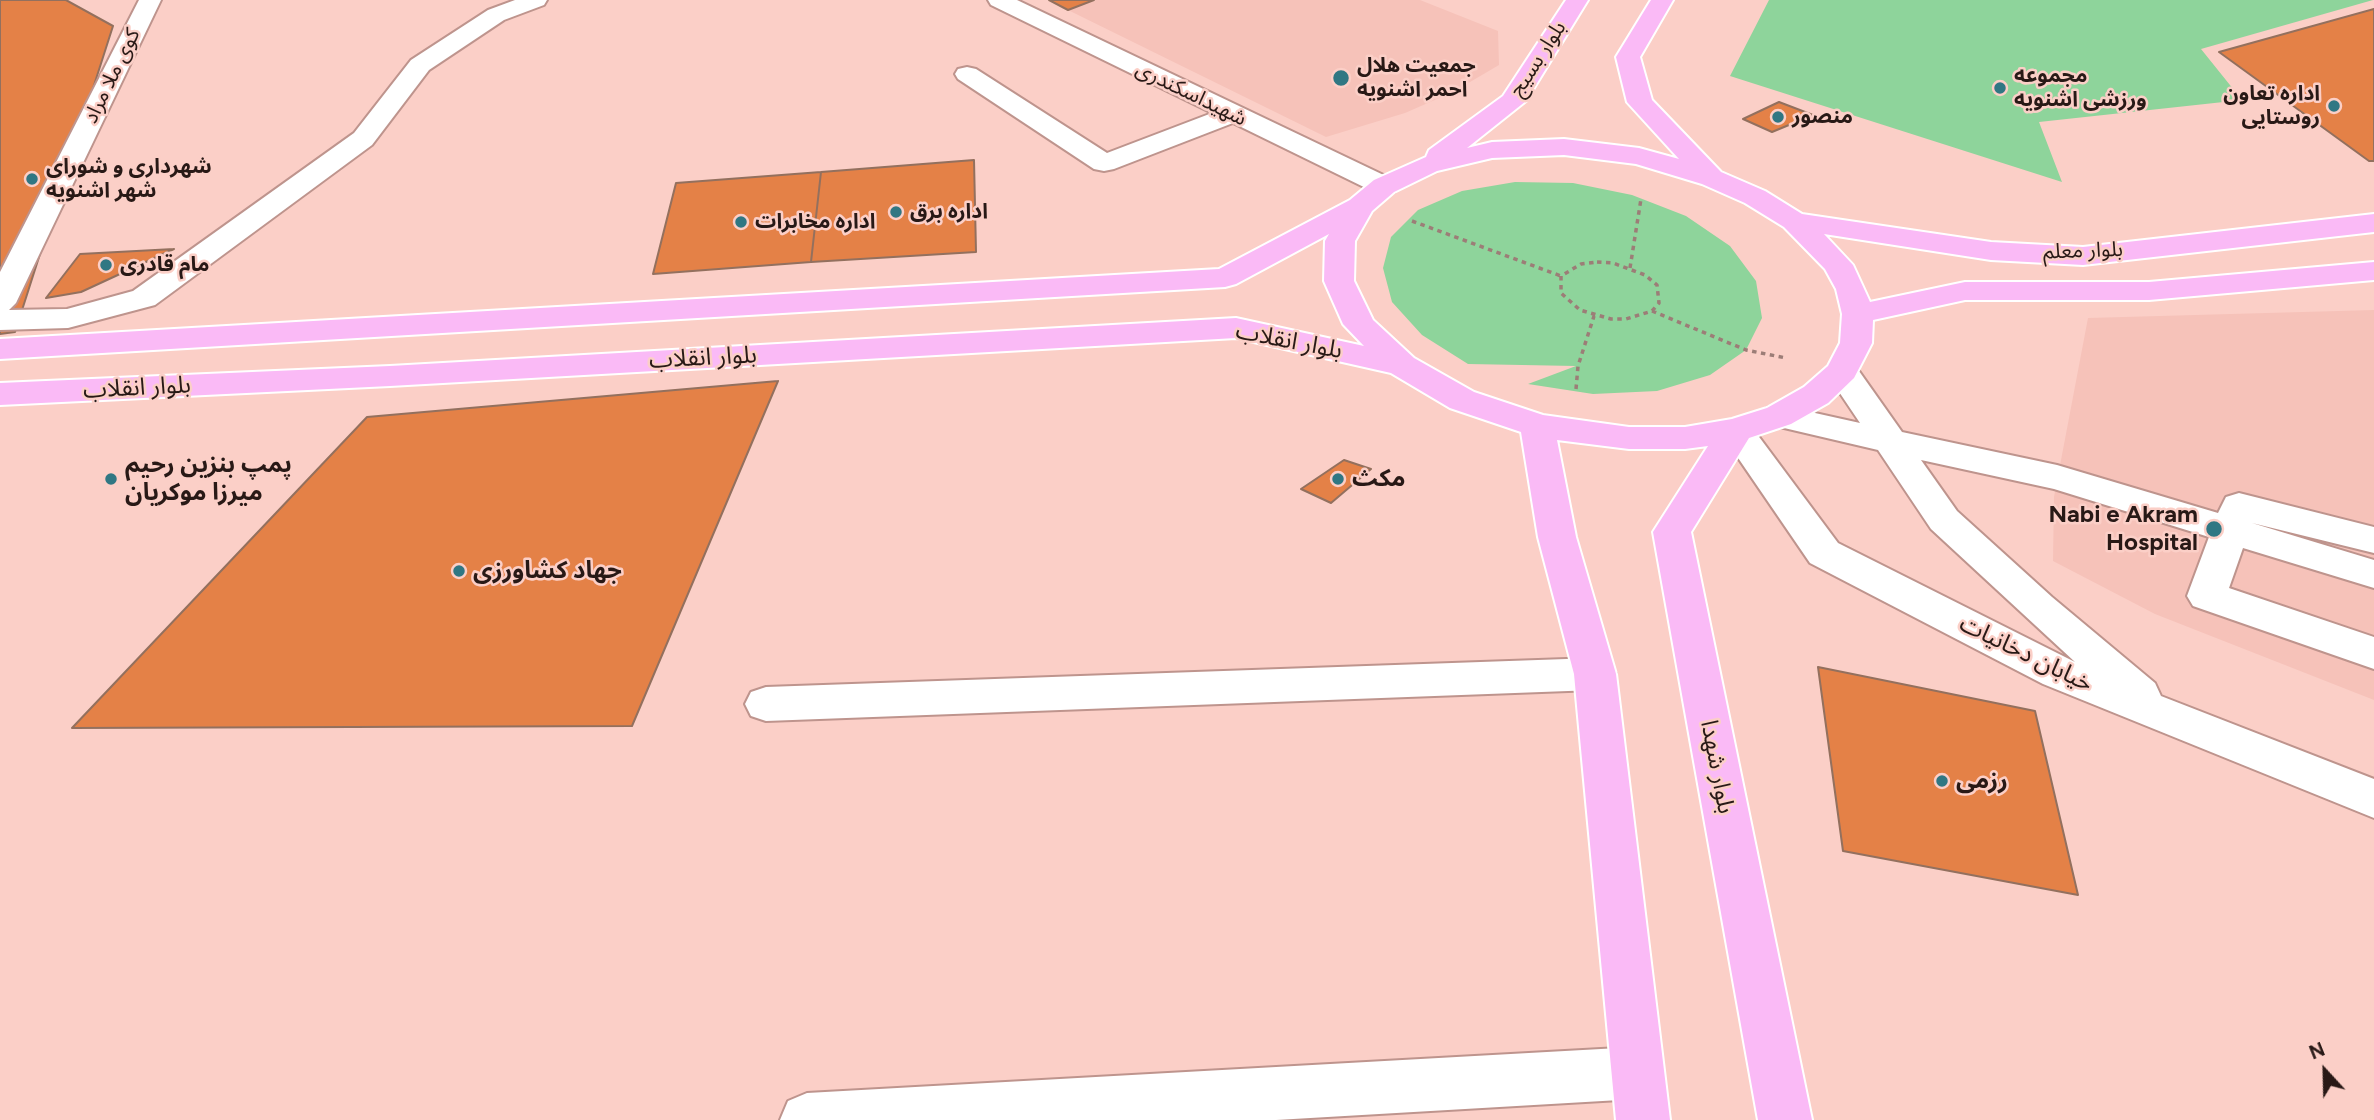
<!DOCTYPE html>
<meta charset="utf-8">
<style>
body{margin:0}
#map{position:relative;width:2374px;height:1120px;overflow:hidden;background:#fbcfc7;font-family:Figtree,sans-serif}
canvas{display:block}
.north{position:absolute;left:2290px;top:1036px;width:70px;height:70px;-webkit-text-stroke:5px #fbcfc7;paint-order:stroke;rotate:338deg;font-size:19px;font-weight:700;line-height:28px;text-align:center;color:#281916}
.north::after{content:'';display:block;margin:auto;width:24px;height:32px;background:#281916;clip-path:polygon(50% 0,100% 100%,50% 72%,0 100%)}
</style>
<div id="map">
<canvas width="2374" height="1120"></canvas>
<div class="north">N</div>
</div>
<script>
const ctx = document.querySelector('canvas').getContext('2d');
ctx.lineJoin = 'round';
function paint(path, color) { ctx.fillStyle = color; ctx.fill(path, 'evenodd'); }
const toPath = rows => new Path2D(rows.map(r => 'M' + r).join(''));
function trace(path, color, width, dash) { ctx.strokeStyle = color; ctx.lineWidth = width; ctx.lineCap = dash ? 'butt' : 'round'; ctx.setLineDash(dash || []); ctx.stroke(path); }
function label(font, color, halo, rows, align = 'center') {
  ctx.font = font + ' Figtree,"Noto Sans Arabic",sans-serif'; ctx.lineWidth = 5; ctx.setLineDash([]); ctx.textBaseline = 'middle'; ctx.strokeStyle = halo; ctx.fillStyle = color; for (const [text, x, y, turn = 0] of rows) {
    ctx.save(); ctx.translate(x, y); ctx.rotate((+turn || 0) * Math.PI / 180); ctx.textAlign = isNaN(turn) ? turn : align; if (halo) ctx.strokeText(text, 0, 0); ctx.fillText(text, 0, 0); ctx.restore();
  }
}
const built = toPath([
 [1095,0,1420,0,1498,31,1499,65,1453,92,1405,113,1326,137,1068,10],
 [2374,310,2374,700,2155,614,2053,561,2054,497,2088,318]
]);
const green = toPath([
 [1769,0,2373,0,2201,49,2242,100,2039,122,2062,182,1730,76],
 [1515,182,1573,183,1632,195,1686,216,1730,246,1756,281,1762,318,1746,350,1710,375,1657,391,1593,394,1528,384,1576,366,1468,364,1422,335,1392,302,1383,268,1391,237,1418,210,1462,191]
]);
const building = toPath([
 [0,0,66,0,113,26,15,332,0,334,0,0],
 [1049,0,1094,0,1068,10,1049,0],
 [2374,9,2374,161,2369,161,2219,52,2374,9],
 [1779,102,1813,115,1772,132,1743,119,1779,102],
 [974,160,976,252,811,262,821,172,974,160],
 [821,172,811,262,653,274,676,183,821,172],
 [174,249,81,292,46,298,80,254,174,249],
 [778,381,632,726,72,728,367,417,778,381],
 [1344,460,1371,469,1331,503,1301,489,1344,460],
 [1818,667,2035,711,2078,895,1843,851,1818,667]
]);
const path = toPath([
 [1412,221,1561,276],
 [1597,262,1613,263,1645,275,1657,285,1659,303,1652,311,1626,319,1611,319,1580,310,1561,293,1561,276,1581,264,1597,262],
 [1630,268,1641,199],
 [1652,311,1746,350,1786,358],
 [1576,389,1578,366,1594,316]
]);
const minor = toPath([
 [139,0,161,0,16,303,9,310,67,309,133,291,354,133,411,60,488,10,515,0,547,0,544,5,504,20,429,70,372,145,155,305,68,328,0,330,0,272,139,0],
 [988,0,1017,0,1394,180,1398,186,1394,192,1384,194,1374,192,1233,123,1114,169,1104,171,1094,169,958,79,955,74,958,69,967,67,976,69,1107,153,1212,113,991,5,988,0],
 [1842,361,1854,364,1902,432,2057,465,2218,513,2226,497,2239,493,2374,527,2374,553,2252,523,2374,560,2374,588,2243,548,2229,588,2374,637,2374,669,2193,606,2187,596,2209,537,2054,489,1921,460,1957,511,2052,597,2155,683,2161,696,2374,779,2374,818,2043,684,1810,563,1719,430,1724,422,1736,419,1748,422,1838,543,2075,662,1931,529,1878,450,1767,424,1762,416,1767,408,1779,405,1860,423,1825,371,1830,364,1842,361],
 [1595,658,1610,663,1616,674,1610,685,1595,690,766,721,751,716,745,704,751,692,766,687,1595,658],
 [1637,1047,1656,1055,1663,1073,1656,1091,1637,1099,1276,1120,780,1120,788,1101,807,1093,1637,1047]
]);
const major = toPath([
 [1566,0,1588,0,1526,101,1467,148,1492,142,1564,139,1639,148,1679,159,1627,102,1616,57,1651,0,1673,0,1640,57,1652,100,1721,172,1765,191,1802,214,1991,242,2083,247,2374,214,2374,232,2083,265,1991,260,1824,234,1853,265,1870,302,1965,282,2149,282,2374,262,2374,280,2149,300,1965,300,1873,320,1872,343,1854,378,1828,403,1791,424,1749,438,1691,532,1812,1120,1758,1120,1653,532,1708,446,1685,449,1629,449,1557,440,1576,537,1616,674,1670,1120,1616,1120,1574,674,1538,537,1521,432,1450,408,1391,373,1236,338,390,386,0,405,0,383,390,366,1236,318,1364,346,1343,324,1324,281,1325,241,1329,234,1236,284,1225,287,0,359,0,339,1219,269,1350,200,1374,180,1426,157,1429,150,1503,96,1566,0],
 [1564,155,1636,164,1702,184,1745,203,1784,227,1825,269,1836,289,1842,314,1840,343,1828,366,1804,387,1767,408,1732,419,1685,427,1629,427,1543,415,1474,392,1414,358,1373,320,1354,281,1355,241,1372,211,1394,192,1437,171,1492,158,1564,155]
]);
const markers = [
 [1341,78,9,"#307783"],
 [2000,88,7,"#307783"],
 [2334,106,7,"#307783"],
 [1778,117,7,"#307783"],
 [32,179,7,"#307783"],
 [896,212,7,"#307783"],
 [741,222,7,"#307783"],
 [106,265,7,"#307783"],
 [111,479,7,"#307783"],
 [1338,479,7,"#307783"],
 [2214,529,9,"#307783"],
 [459,571,7,"#307783"],
 [1942,781,7,"#307783"]
];
const farStreetnames = [
 ["بلوار بسیج",1538,59,-57],
 ["کوی ملا مراد",112,76,-64],
 ["شهیداسکندری",1191,94,26],
 ["بلوار معلم",2083,251,-2]
];
const farPoinames = [
 ["جمعیت هلال",1357,66],
 ["احمر اشنویه",1357,90],
 ["مجموعه",2014,76],
 ["ورزشی اشنویه",2014,100],
 ["اداره تعاون",2320,94,"right"],
 ["روستایی",2320,118,"right"],
 ["منصور",1792,117],
 ["شهرداری و شورای",46,167],
 ["شهر اشنویه",46,191],
 ["اداره برق",910,212],
 ["اداره مخابرات",755,222],
 ["مام قادری",120,265]
];
const streetNames = [
 ["بلوار انقلاب",1289,341,11],
 ["بلوار انقلاب",703,358,-3],
 ["بلوار انقلاب",137,388,-3],
 ["خیابان دخانیات",2026,654,26],
 ["بلوار شهدا",1717,767,79]
];
const poiNames = [
 ["پمپ بنزین رحیم",125,465],
 ["میرزا موکریان",125,493],
 ["مکث",1352,479],
 ["Nabi e Akram",2198,515,"right"],
 ["Hospital",2198,543,"right"],
 ["جهاد کشاورزی",473,571],
 ["رزمی",1956,781]
];
paint(built, '#f6c2b9');
paint(green, '#8ed49b');
paint(building, '#e48147');
trace(building, '#93705e', 2);
trace(minor, '#be948d', 4);
trace(major, '#fff', 4);
trace(path, '#9c7d77', 3.5, [4.5, 4.5]);
paint(minor, '#fff');
paint(major, '#fabaf6');
for (const [x, y, r, color] of markers) { const dot = new Path2D(); dot.arc(x, y, r, 0, 2 * Math.PI); ctx.fillStyle = color; ctx.fill(dot); trace(dot, '#fbcfc7', 2.5); }
label('21px', '#281916', '#fbcfc7', farStreetnames);
label('bold 21px', '#281916', '#fbcfc7', farPoinames, 'left');
label('24px', '#281916', '#fbcfc7', streetNames);
label('bold 24px', '#281916', '#fbcfc7', poiNames, 'left');
</script>
